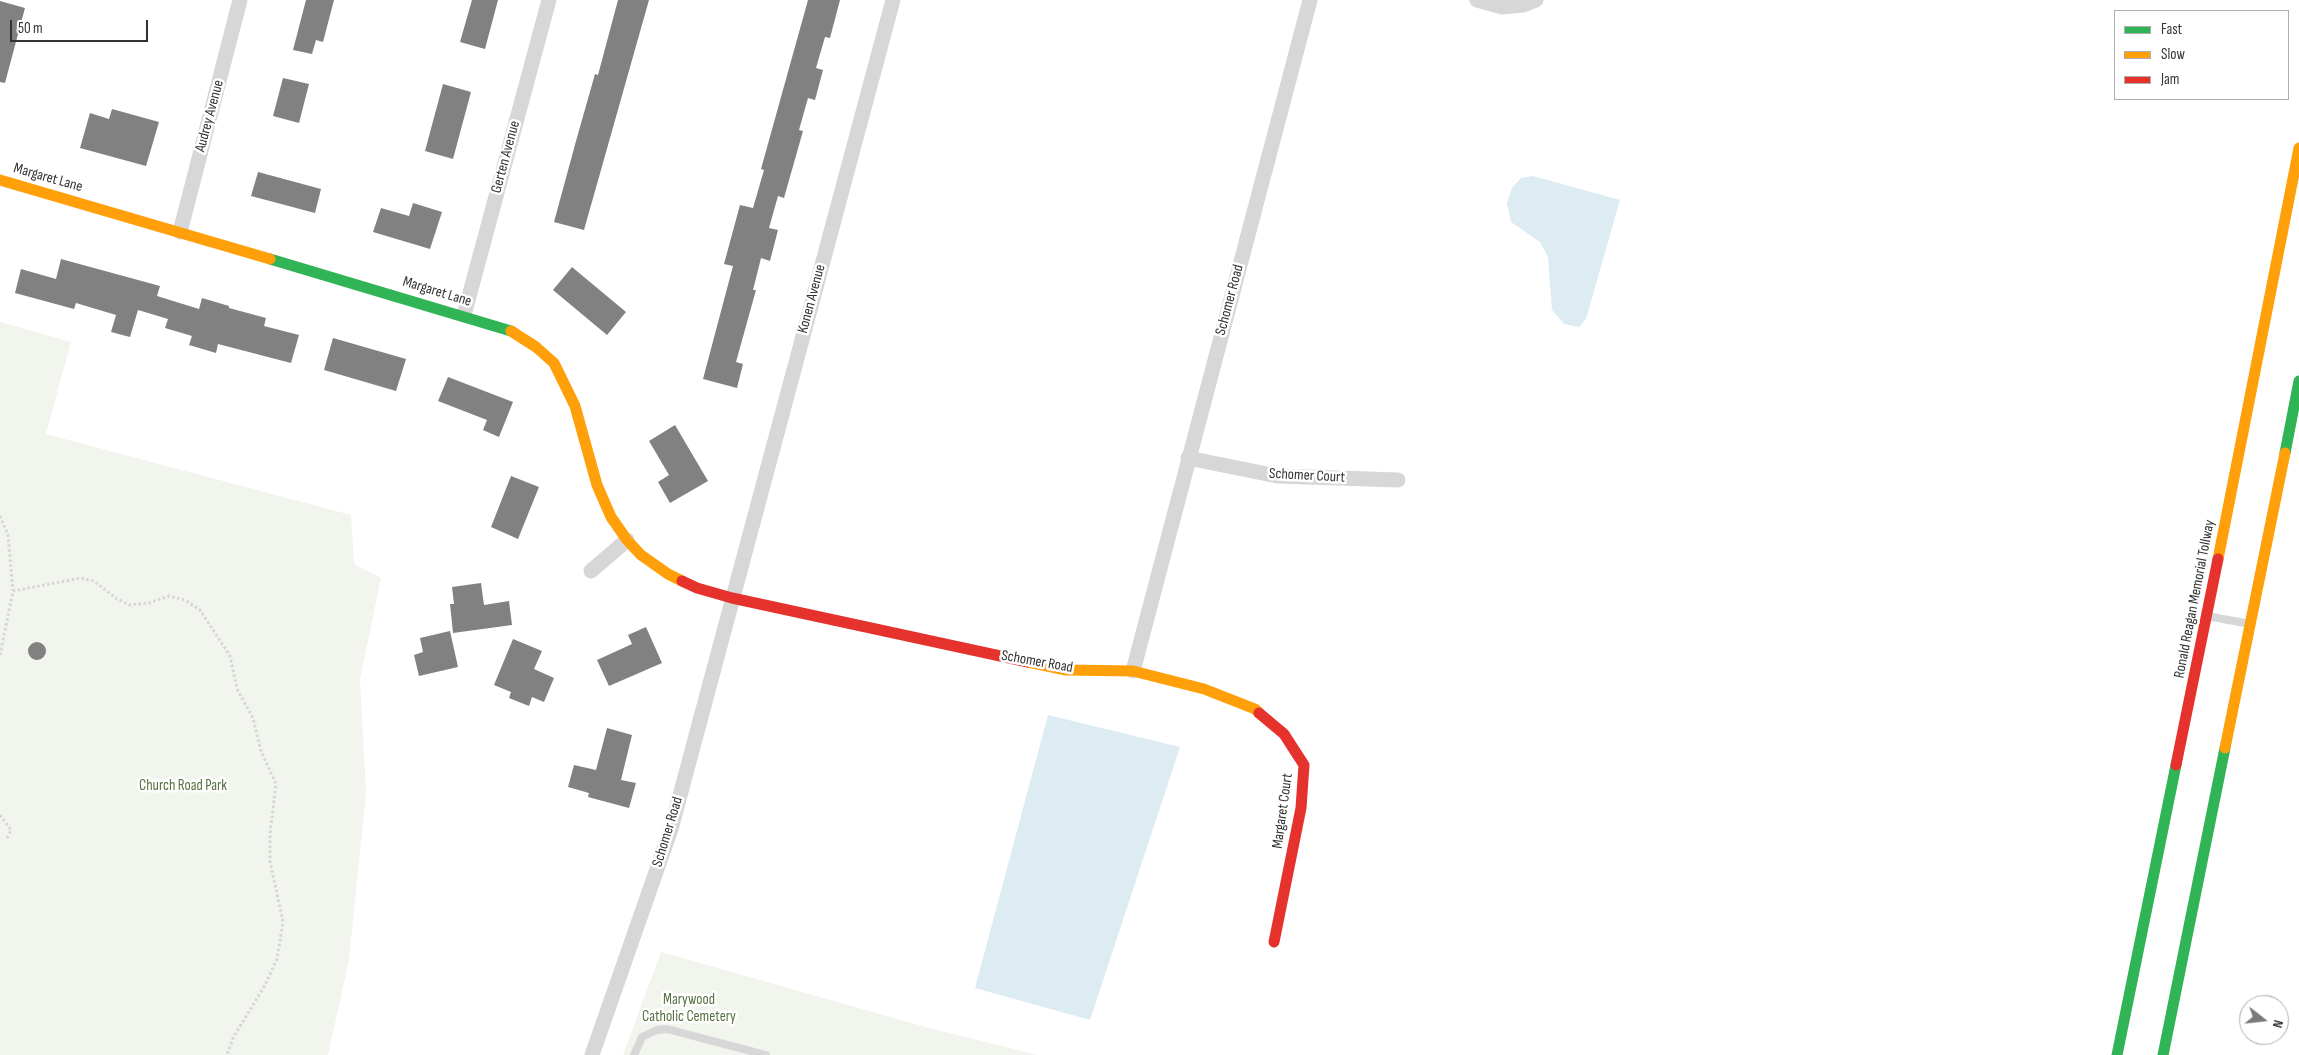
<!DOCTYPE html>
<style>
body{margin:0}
#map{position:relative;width:2299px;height:1055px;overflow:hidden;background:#fff;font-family:"Sofia Sans Condensed",sans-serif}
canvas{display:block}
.legend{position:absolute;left:2114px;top:10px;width:175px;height:90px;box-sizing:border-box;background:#fff;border:1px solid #adadad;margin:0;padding:6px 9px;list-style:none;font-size:15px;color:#333}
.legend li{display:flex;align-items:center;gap:10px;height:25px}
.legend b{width:25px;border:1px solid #adadad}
.north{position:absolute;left:2239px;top:995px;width:50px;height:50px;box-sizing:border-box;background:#fff;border:1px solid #adadad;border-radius:50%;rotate:106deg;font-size:14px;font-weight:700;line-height:20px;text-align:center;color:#333}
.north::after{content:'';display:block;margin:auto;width:18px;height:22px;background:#7a7a7a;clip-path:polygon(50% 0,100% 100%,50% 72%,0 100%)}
.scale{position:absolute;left:10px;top:20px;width:138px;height:22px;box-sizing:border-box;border:2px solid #333;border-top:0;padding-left:6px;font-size:15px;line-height:18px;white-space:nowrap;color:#333;-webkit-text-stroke:4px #fff;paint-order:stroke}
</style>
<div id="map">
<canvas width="2299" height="1055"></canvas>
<ul class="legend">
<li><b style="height:6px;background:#30b455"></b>Fast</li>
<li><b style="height:6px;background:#ff9f0a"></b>Slow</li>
<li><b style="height:6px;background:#e5322d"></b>Jam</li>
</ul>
<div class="north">N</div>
<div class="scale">50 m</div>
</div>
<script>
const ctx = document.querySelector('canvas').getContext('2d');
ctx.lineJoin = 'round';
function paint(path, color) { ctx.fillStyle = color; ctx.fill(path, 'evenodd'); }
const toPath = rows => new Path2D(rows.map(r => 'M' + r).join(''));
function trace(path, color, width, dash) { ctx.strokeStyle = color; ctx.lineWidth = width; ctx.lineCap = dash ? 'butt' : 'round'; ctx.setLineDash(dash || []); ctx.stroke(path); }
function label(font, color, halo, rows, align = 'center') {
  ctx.font = font + ' "Sofia Sans Condensed",sans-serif'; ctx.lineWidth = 5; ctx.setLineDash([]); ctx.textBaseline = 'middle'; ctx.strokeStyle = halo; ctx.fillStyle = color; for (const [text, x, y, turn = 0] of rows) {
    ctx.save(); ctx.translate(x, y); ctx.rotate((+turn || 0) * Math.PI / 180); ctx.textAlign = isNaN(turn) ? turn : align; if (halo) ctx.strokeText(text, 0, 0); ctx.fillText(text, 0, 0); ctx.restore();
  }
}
const green = toPath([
 [0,322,71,342,46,434,351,515,354,564,381,578,360,679,366,793,349,960,328,1055,0,1055],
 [661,952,929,1028,1038,1055,623,1055]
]);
const water = toPath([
 [1533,176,1620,200,1586,319,1579,327,1564,324,1552,310,1548,257,1540,242,1511,222,1507,203,1512,188,1521,178],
 [1048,715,1180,747,1090,1020,975,988]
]);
const building = toPath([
 [306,0,334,0,323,42,316,40,312,54,293,50],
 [472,0,498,0,485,49,460,42],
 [618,0,649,0,584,230,554,222,576,141,595,74,598,75],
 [808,0,840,0,830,38,825,37,816,68,823,70,815,100,808,98,799,130,803,131,784,198,778,196,769,228,778,230,770,261,761,258,753,290,756,290,736,362,743,364,737,388,703,379,733,266,724,264,740,205,753,208,764,170,761,169],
 [0,1,25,8,5,83,0,82],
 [283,78,309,84,299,123,273,116],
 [443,84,471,92,453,159,425,151],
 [112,109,159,122,146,166,80,148,90,113,109,119],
 [258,172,321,189,315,213,251,196],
 [413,203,442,212,430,249,373,232,381,208,409,216],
 [61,259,160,286,157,296,199,309,202,298,229,306,229,308,266,318,264,326,299,335,291,363,218,344,216,353,189,345,192,336,165,328,168,319,138,310,130,337,111,332,116,315,76,303,74,309,15,293,21,269,56,279],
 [572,267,626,312,607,335,553,290],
 [333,338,406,359,396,391,324,370],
 [448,377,513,402,499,437,483,430,487,420,438,401],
 [675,425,708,481,670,503,658,482,669,475,649,441],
 [511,476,539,487,518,539,491,527],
 [481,583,484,605,509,601,512,625,453,633,450,604,454,604,452,587],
 [646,627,662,663,609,686,597,660,632,644,628,635],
 [450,631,458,667,419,676,414,655,423,652,420,638],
 [513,639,542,651,534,669,554,678,544,702,532,697,529,706,509,698,511,692,494,685],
 '28 651a9 9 0 1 1 18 0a9 9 0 1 1-18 0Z',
 [607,728,632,735,621,780,636,783,629,808,588,797,589,793,568,787,574,765,596,770]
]);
const path = toPath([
 [0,516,8,535,13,591],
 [0,655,13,591,81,578,94,581,117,599,130,605,149,603,169,596,185,600,200,610,230,656,237,689,253,718,261,751,276,784,270,834,270,861,283,922,277,959,265,985,233,1038,227,1055],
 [0,815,11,830,7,838]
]);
const lane = toPath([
 [2212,617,2245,623],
 [634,1055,642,1037,657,1030,667,1029,766,1055]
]);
const street = toPath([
 [1477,0,1502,7,1523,5,1536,0],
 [180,232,240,0],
 [464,315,549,0],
 [1188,458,1277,476,1398,480],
 [591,571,627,540],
 [1133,671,1310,0],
 [592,1055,671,829,893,0]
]);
const fast = toPath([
 [270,259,511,331],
 [2285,453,2299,381],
 [2117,1055,2176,765],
 [2163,1055,2225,748]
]);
const slow = toPath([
 [0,180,270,259],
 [511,331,536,347,554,363,575,406,597,485,611,517,627,540,641,555,668,574,682,581],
 [2218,559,2299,148],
 [1028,662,1066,670,1133,671,1204,689,1255,709,1259,713],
 [2225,748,2285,453]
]);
const jam = toPath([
 [682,581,697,588,732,598,1028,662],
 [1259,713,1284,734,1304,765,1301,808,1274,942],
 [2176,765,2218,559]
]);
const streetNames = [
 ["Audrey Avenue",210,116,-75],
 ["Gerten Avenue",506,157,-75],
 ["Margaret Lane",48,178,16],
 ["Margaret Lane",437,292,17],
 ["Konen Avenue",812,299,-75],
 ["Schomer Road",1230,300,-75],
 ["Schomer Court",1307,476,3],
 ["Ronald Reagan Memorial Tollway",2195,599,-79],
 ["Schomer Road",1037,662,10],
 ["Margaret Court",1283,811,-82],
 ["Schomer Road",668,832,-73]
];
const parkNames = [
 ["Church Road Park",183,786],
 ["Marywood",689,1000],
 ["Catholic Cemetery",689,1017]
];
paint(green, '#f1f5ed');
paint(water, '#ddebf3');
paint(building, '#818181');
trace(path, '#d6d6d6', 3, [2.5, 2.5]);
trace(lane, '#d7d7d7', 8);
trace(street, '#d7d7d7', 15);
trace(fast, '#30b455', 11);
trace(slow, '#ff9f0a', 11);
trace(jam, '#e5322d', 11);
label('15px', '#333', '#fff', streetNames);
label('15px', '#56703f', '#fff', parkNames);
</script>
